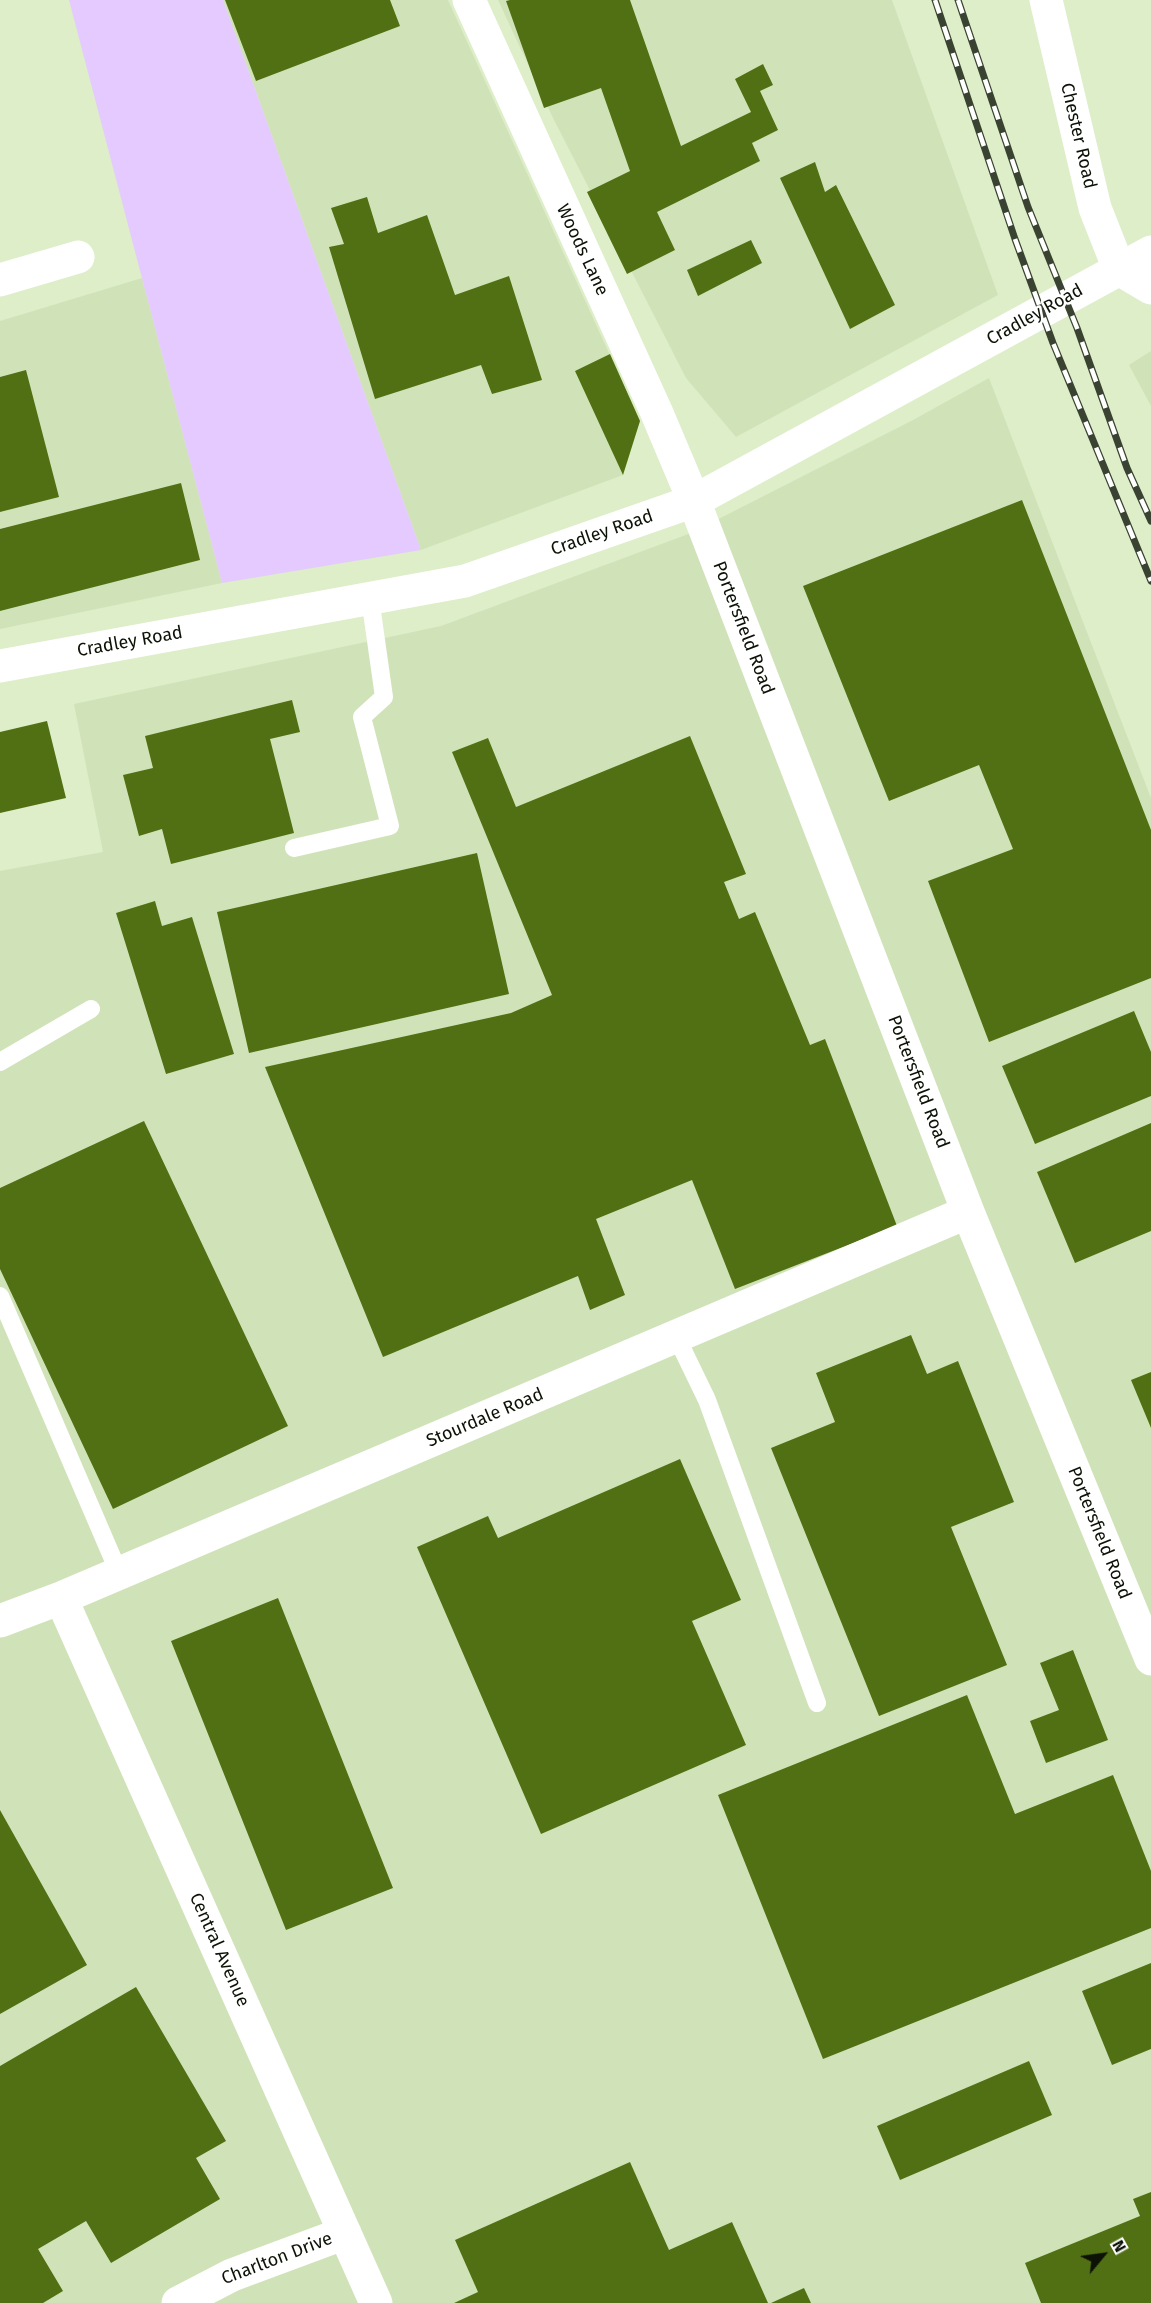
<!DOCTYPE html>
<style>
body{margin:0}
#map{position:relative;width:1151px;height:2303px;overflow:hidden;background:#ddeec9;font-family:"Fira Sans",sans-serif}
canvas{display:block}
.north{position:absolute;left:1073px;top:2225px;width:60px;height:60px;-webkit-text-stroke:4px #fff;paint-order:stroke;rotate:61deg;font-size:16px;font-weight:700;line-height:24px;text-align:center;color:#0c1206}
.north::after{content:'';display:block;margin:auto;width:21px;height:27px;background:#0c1206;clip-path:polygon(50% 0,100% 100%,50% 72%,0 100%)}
</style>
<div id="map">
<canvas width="1151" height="2303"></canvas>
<div class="north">N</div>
</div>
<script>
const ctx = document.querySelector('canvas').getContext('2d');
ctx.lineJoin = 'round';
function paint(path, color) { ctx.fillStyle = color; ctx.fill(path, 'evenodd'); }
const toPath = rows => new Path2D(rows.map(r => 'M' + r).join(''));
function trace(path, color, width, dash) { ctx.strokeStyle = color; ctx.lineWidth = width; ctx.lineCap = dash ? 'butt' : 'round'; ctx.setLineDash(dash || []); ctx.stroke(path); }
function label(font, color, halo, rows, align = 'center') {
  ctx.font = font + ' "Fira Sans",sans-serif'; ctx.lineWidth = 5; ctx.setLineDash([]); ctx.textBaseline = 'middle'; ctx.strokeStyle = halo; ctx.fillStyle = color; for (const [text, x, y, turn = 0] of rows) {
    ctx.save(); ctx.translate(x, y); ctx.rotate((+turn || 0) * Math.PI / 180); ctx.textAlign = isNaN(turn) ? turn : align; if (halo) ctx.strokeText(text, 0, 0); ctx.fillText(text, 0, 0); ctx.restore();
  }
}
const built = toPath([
 [223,0,448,0,640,421,623,475,421,550],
 [498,0,892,0,998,295,736,437,686,378,552,116],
 [142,278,222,583,0,629,0,321],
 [1151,351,1151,406,1129,365],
 [989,378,1151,798,1151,2303,0,2303,0,871,103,852,74,704,441,626,691,533,913,420]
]);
const green = toPath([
 [69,0,223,0,421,550,222,583]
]);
const building = toPath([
 [225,0,390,0,400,26,256,81],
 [510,0,630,0,681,146,751,112,735,79,763,64,773,85,760,91,778,130,752,143,760,161,657,212,675,250,627,274,587,192,630,171,601,88,544,108,506,1],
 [815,162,825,192,836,185,895,305,850,329,780,178],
 [367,197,378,233,427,215,455,295,509,276,542,380,492,394,481,365,375,399,329,247,344,244,331,208],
 [751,240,762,263,698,296,687,270],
 [610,354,640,421,623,475,575,371],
 [26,370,59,497,0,512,0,377],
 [181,483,200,560,0,611,0,529],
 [1022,500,1151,830,1151,978,989,1042,928,881,1013,849,979,765,889,801,803,586],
 [292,700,300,732,270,739,294,833,171,864,162,829,139,836,123,775,153,768,145,736],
 [47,721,66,798,0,813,0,732],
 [690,736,746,874,724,882,739,919,755,912,810,1045,825,1039,897,1226,735,1289,692,1180,596,1219,625,1295,590,1310,578,1276,383,1357,265,1067,511,1013,552,995,452,752,488,738,516,807],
 [477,853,509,994,249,1053,217,912],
 [155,901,162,926,192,917,234,1054,166,1074,116,913],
 [1134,1011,1151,1052,1151,1096,1035,1144,1002,1066],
 [144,1121,288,1426,113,1509,0,1269,0,1188],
 [1151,1123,1151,1231,1075,1263,1037,1172],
 [911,1335,927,1374,958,1361,1014,1502,951,1527,1007,1665,879,1716,771,1448,835,1422,816,1373],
 [1151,1372,1151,1428,1131,1380],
 [680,1459,741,1600,692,1621,746,1745,541,1834,417,1547,488,1516,498,1538],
 [278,1598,393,1888,286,1930,171,1641],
 [1073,1650,1108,1740,1046,1763,1030,1721,1059,1710,1040,1663],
 [967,1695,1015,1814,1113,1775,1151,1871,1151,1928,823,2059,718,1795],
 [0,1810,87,1965,0,2014],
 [1151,1963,1151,2049,1112,2065,1082,1991],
 [136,1987,226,2141,196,2158,220,2199,111,2263,86,2221,38,2249,63,2291,43,2303,0,2303,0,2066],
 [1029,2061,1052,2115,900,2180,877,2126],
 [630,2162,669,2250,732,2222,768,2303,454,2303,478,2292,455,2240],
 [1151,2192,1151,2303,1041,2303,1025,2263,1140,2216,1133,2199],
 [804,2288,811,2303,771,2303]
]);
const lane = toPath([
 [294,848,390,826,362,717,384,697,370,598],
 [0,1062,91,1009],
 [0,1296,119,1573],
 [676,1336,707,1400,817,1703]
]);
const street = toPath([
 [469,0,656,411,694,501,968,1212,1151,1659],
 [1046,0,1095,208,1119,269,1151,288],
 [0,280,78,257],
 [61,1598,376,2303],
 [0,1621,61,1598,968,1212],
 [178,2303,232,2275,345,2233]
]);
const secondary = toPath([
 [0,666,465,581,694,501,1151,252]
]);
const rail = toPath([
 [935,0,1015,239,1053,343,1151,581],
 [958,0,1028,207,1077,328,1127,468,1151,521]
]);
const streetNames = [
 ["Chester Road",1078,136,77],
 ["Woods Lane",582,250,65],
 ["Cradley Road",1035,315,-29],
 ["Cradley Road",602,533,-19],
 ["Portersfield Road",743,628,69],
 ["Cradley Road",130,642,-10],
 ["Portersfield Road",918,1082,69],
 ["Stourdale Road",485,1418,-23],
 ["Portersfield Road",1099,1533,68],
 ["Central Avenue",219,1950,66],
 ["Charlton Drive",277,2259,-21]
];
paint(built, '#d0e3b8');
paint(green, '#e4cafe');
paint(building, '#517013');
trace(lane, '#fff', 18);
trace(street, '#fff', 33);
trace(secondary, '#fff', 33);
trace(rail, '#3a4331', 7);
trace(rail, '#fff', 4.5, [14]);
label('18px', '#0c1206', '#fff', streetNames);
</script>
